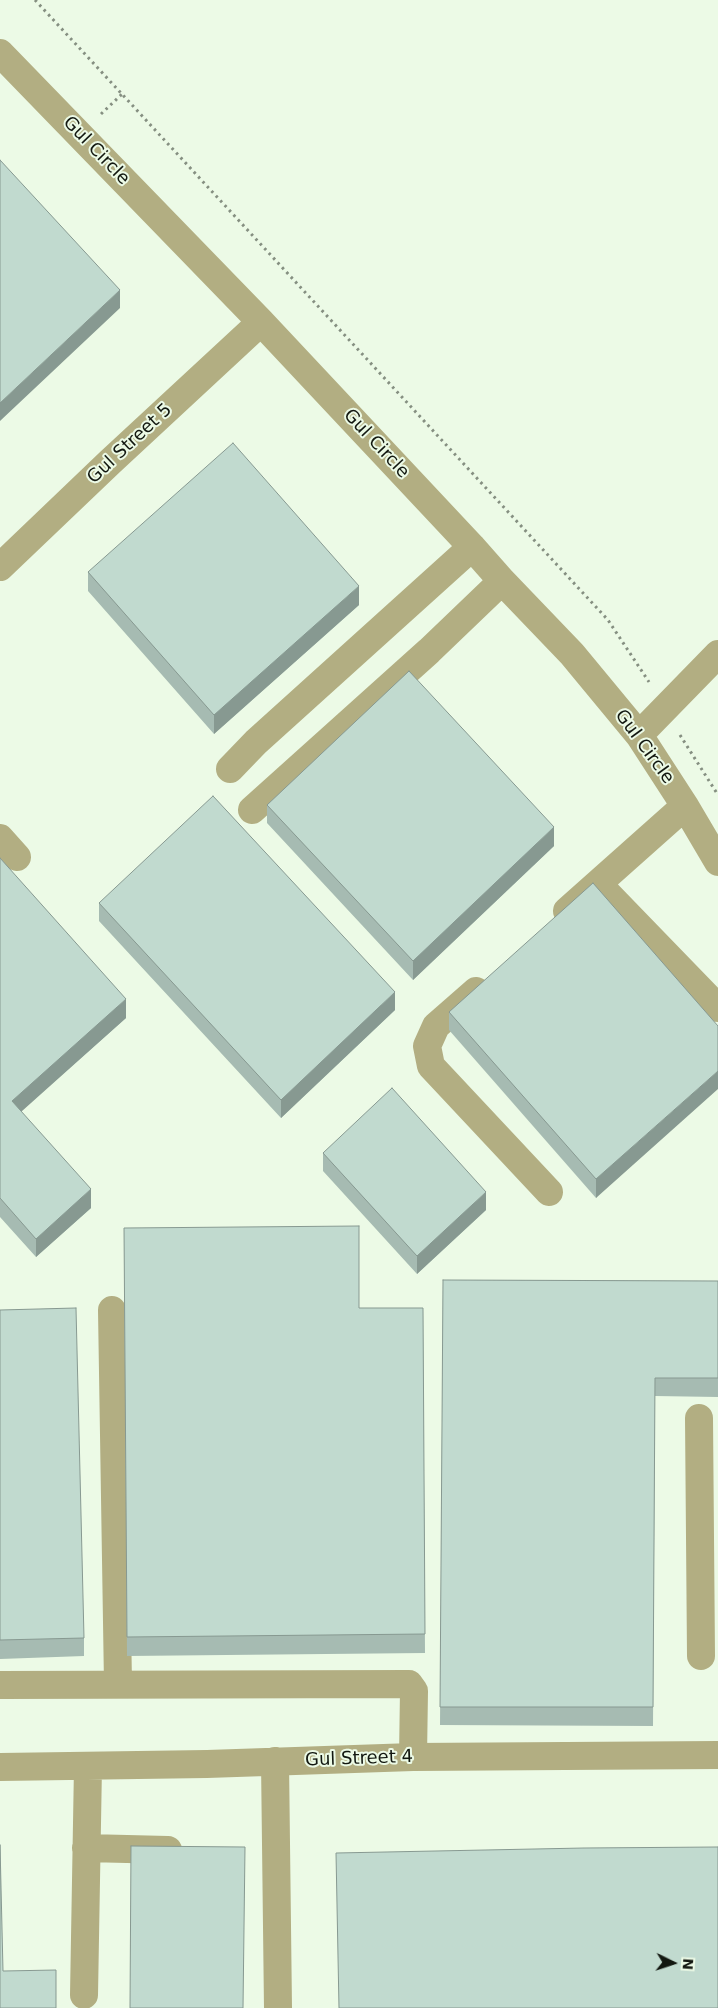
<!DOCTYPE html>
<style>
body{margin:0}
#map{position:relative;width:718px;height:2008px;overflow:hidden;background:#ecfae6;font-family:"DejaVu Sans",sans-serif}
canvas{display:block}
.north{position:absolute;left:648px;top:1938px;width:50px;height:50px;-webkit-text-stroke:4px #ecfae6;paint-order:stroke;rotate:94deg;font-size:14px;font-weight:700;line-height:20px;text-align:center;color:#121710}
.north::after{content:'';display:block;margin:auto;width:18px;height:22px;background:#121710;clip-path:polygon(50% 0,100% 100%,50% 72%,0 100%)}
</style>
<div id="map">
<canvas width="718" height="2008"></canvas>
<div class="north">N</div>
</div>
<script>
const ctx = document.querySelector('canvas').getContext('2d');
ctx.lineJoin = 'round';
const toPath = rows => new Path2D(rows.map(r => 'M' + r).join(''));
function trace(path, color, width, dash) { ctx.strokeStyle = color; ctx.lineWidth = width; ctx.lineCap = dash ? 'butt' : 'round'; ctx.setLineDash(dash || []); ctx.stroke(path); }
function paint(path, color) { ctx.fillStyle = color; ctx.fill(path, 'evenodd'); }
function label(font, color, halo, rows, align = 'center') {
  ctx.font = font + ' "DejaVu Sans",sans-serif'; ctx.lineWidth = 4; ctx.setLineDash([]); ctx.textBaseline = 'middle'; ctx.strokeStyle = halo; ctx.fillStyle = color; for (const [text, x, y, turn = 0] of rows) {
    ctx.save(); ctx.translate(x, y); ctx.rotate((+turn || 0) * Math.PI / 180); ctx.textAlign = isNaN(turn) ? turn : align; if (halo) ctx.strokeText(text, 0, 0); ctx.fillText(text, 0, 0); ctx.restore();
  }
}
const path = toPath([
 [35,0,608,620,649,682],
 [101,114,122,94],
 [680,735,718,795]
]);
const minor = toPath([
 [0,53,261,322,472,547,502,581,572,654,639,735,685,806,718,862],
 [0,567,110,462,261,322],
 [639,735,718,654],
 [230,769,256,742,472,547],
 [252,810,429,651,502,581],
 [0,838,17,857],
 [598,884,718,1008],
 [567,911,685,806],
 [476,991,436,1026,427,1046,431,1066,549,1192],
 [112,1310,118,1684],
 [699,1418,701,1656],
 [0,1685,409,1684,414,1691,413,1757],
 [275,1761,278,2008],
 [0,1767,207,1764,413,1757,718,1755],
 [86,1848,168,1850],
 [84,1995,88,1766]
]);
const wall = toPath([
 [88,572,359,605,214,734,88,591],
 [267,805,554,846,413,980,267,823],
 [0,858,126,1018,21,1111,91,1208,36,1257,0,1217],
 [99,903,395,1010,281,1118,99,921],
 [449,1012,718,1026,596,1198,449,1030],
 [323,1153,486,1210,417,1274,323,1171],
 [124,1228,359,1308,423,1308,425,1653,127,1656],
 [443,1280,718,1281,718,1397,655,1396,653,1726,440,1725],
 [0,1310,84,1638,84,1656,0,1659]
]);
const shadedWall = toPath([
 [120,290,120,308,0,421,0,403],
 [359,586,359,605,214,734,214,715],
 [554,827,554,846,413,980,413,961],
 [395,992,395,1010,281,1118,281,1100],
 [126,999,126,1018,12,1120,12,1101],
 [718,1071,718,1089,596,1198,596,1179],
 [91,1189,91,1208,36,1257,36,1239],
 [486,1192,486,1210,417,1274,417,1256]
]);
const building = toPath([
 [0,160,120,290,0,403,0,160],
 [233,443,359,586,214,715,88,572,233,443],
 [409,671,554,827,413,961,267,805,409,671],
 [213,796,395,992,281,1100,99,903,213,796],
 [0,858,126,999,12,1101,91,1189,36,1239,0,1198,0,858],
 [593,883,718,1026,718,1071,596,1179,449,1012,593,883],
 [392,1088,486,1192,417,1256,323,1153,392,1088],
 [359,1226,359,1308,423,1308,425,1634,127,1637,124,1228,359,1226],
 [443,1280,718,1281,718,1378,655,1378,653,1707,440,1707,443,1280],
 [76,1308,84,1638,0,1640,0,1310,76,1308],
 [0,1845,3,1971,56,1970,56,2008,0,2008,0,1845],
 [131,1846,245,1847,243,2008,130,2008,131,1846],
 [718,1847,718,2008,339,2008,336,1853,584,1848,718,1847]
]);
const streetNames = [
 ["Gul Circle",96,151,46],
 ["Gul Street 5",130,444,-43],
 ["Gul Circle",376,444,47],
 ["Gul Circle",644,747,54],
 ["Gul Street 4",359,1759,-2]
];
trace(path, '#858f81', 3, [2.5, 4]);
trace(minor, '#b2ae82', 28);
paint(wall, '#a6bbb2');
paint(shadedWall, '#879991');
paint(building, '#c1dacf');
trace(building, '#879991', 1);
label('18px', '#121710', '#ecfae6', streetNames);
</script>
